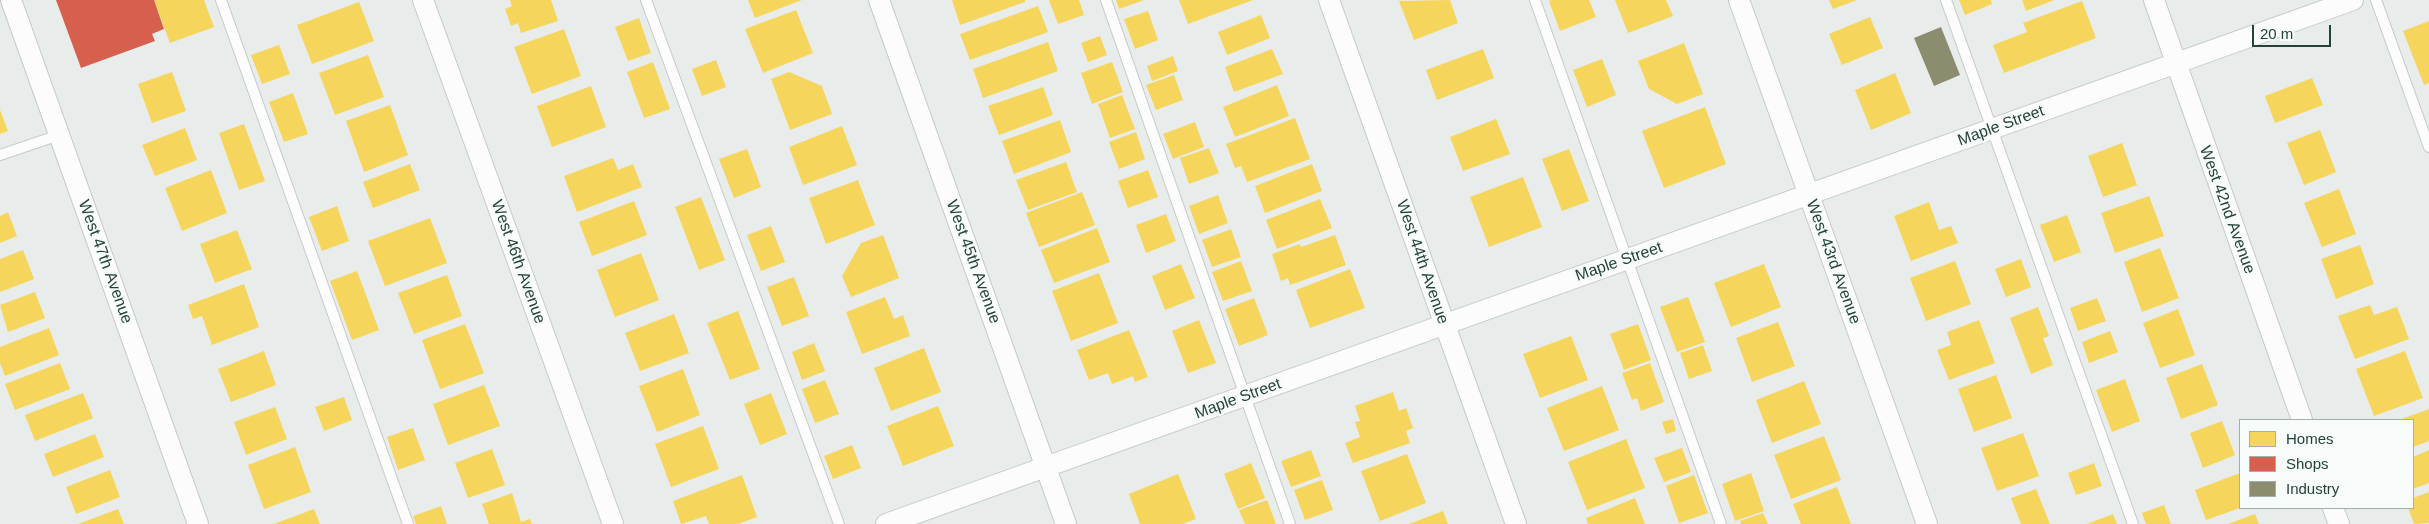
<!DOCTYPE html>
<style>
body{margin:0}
#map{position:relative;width:2429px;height:524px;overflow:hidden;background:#e8edeb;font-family:Helvetica,sans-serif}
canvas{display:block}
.legend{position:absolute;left:2239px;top:419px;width:175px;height:90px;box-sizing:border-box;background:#f7fbf9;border:1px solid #a3b1ad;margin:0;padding:6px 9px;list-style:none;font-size:15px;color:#24423a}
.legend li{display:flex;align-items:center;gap:10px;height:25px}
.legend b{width:25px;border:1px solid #a3b1ad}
.scale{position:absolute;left:2252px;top:25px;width:79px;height:22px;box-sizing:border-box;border:2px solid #24423a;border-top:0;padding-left:6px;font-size:15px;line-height:18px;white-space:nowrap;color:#24423a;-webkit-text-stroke:4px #f7fbf9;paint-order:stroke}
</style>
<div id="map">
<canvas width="2429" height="524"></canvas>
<ul class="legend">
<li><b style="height:14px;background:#f6d55c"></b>Homes</li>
<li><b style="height:14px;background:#d6604d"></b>Shops</li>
<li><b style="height:14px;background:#8c8c6e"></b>Industry</li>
</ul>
<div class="scale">20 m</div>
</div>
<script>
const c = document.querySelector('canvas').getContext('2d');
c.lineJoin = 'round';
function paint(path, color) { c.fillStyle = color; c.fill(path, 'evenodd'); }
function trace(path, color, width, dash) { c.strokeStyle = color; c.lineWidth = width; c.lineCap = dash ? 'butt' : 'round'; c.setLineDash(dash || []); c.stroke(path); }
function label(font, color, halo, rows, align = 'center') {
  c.font = font + ' Helvetica,sans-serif'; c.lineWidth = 5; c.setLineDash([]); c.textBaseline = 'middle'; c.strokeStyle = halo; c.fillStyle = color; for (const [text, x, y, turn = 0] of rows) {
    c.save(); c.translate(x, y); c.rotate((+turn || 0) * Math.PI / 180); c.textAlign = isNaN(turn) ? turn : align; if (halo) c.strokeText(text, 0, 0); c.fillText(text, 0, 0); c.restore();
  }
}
paint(new Path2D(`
 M154 0H204L214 27 170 43Z
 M510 0H551L558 21 521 33 518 23 511 26 505 9 512 6Z
 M748 0H802L755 18Z
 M952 0H1025V2L960 25Z
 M1049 0H1079L1084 15 1058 24Z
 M1116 0H1144L1119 9Z
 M1179 0H1253L1188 24Z
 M1450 0 1458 23 1414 40 1399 1Z
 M1552 0H1589L1596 17 1560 31 1549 1Z
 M1615 0H1666L1673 16 1628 33Z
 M1829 0H1857L1833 9Z
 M1959 0H1991L1992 4 1965 15Z
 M2022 0H2054L2026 11Z
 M2082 1 2096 38 2004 73 1993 45 2027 32 2023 23Z
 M359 2 374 41 312 64 297 25Z
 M1038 6 1048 32 970 60 960 34Z
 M796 10 813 53 763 73 745 29Z
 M1148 11 1158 40 1135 49 1124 19Z
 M1261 15 1270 38 1227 55 1218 32Z
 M1870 17 1883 48 1842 65 1829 34Z
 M639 18 651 53 628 61 615 27Z
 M2429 21V83L2424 85 2403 31Z
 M564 29 581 76 532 94 514 47Z
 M1100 36 1107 55 1088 62 1081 43Z
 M1048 42 1058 71 983 98 973 69Z
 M1684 43 1703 94 1677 104 1649 89 1638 61Z
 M279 45 290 74 262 84 251 55Z
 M1272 49 1283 74 1234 92 1225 67Z
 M1483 49 1494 78 1437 100 1426 70Z
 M368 55 384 97 335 115 319 73Z
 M1173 56 1178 71 1152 81 1147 66Z
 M1602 59 1616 95 1587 107 1573 70Z
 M716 60 726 87 702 96 692 69Z
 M653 62 670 109 644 118 627 72Z
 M1112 62 1123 92 1092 104 1081 73Z
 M172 72 186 111 152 123 138 84Z
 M789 72 822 86 832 114 790 130 771 79Z
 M1895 73 1911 113 1871 130 1855 90Z
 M1174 75 1183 100 1156 110 1146 85Z
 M2312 78 2323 105 2275 123 2265 96Z
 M1277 85 1289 116 1235 137 1223 107Z
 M591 86 606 127 552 147 537 106Z
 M1043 87 1053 115 999 135 988 106Z
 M293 93 308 134 284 142 269 102Z
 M1122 95 1135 129 1110 138 1098 104Z
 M390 105 408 155 364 172 346 121Z
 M1705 107 1726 164 1664 188 1642 131Z
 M0 110 8 131 0 134Z
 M1295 118 1310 159 1247 182 1241 166 1235 168 1226 144Z
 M1496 119 1510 154 1463 171 1450 137Z
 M1060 120 1071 152 1014 174 1002 141Z
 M1195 122 1204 147 1173 159 1163 134Z
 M244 124 265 181 239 190 219 133Z
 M842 126 857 165 803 185 789 147Z
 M185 128 197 160 155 176 142 145Z
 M2320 130 2336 172 2304 185 2287 143Z
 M1136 132 1145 159 1119 169 1109 142Z
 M2122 143 2137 185 2103 197 2088 156Z
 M1209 148 1219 173 1189 184 1180 158Z
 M747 149 761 187 734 198 719 159Z
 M1569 149 1589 201 1562 211 1542 159Z
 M613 158 618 170 633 164 642 187 577 212 564 176Z
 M1066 162 1077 192 1028 210 1016 180Z
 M410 164 420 190 373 208 363 182Z
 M1312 164 1322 191 1265 213 1255 186Z
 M211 170 227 213 182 231 165 188Z
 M1148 170 1158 197 1128 208 1118 181Z
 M1523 177 1542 227 1489 247 1470 197Z
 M858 180 875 225 826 244 809 198Z
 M2339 189 2356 234 2322 247 2304 203Z
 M1082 192 1095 225 1039 247 1026 213Z
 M1218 195 1228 223 1199 234 1189 206Z
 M2149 196 2164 236 2115 253 2101 213Z
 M701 197 725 260 699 270 675 207Z
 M1320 199 1332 228 1277 249 1266 220Z
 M634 201 647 235 592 256 579 222Z
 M1929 202 1939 230 1951 226 1958 243 1911 261 1894 216Z
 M337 206 349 241 322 251 309 217Z
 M8 212 17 236 0 243V216Z
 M1166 214 1176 241 1146 253 1136 225Z
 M2067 215 2081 252 2054 262 2040 225Z
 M430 218 447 263 385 286 368 241Z
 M771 226 785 262 761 271 747 235Z
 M1097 228 1110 262 1054 283 1041 250Z
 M1231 229 1241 257 1212 267 1202 240Z
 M237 230 252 269 215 283 200 244Z
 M883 235 899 278 851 297 842 276 861 243Z
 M1335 235 1346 265 1290 285 1288 278 1281 281 1272 254 1300 244 1301 247Z
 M2360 245 2374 284 2336 299 2321 259Z
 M2160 248 2179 298 2142 312 2124 262Z
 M23 250 34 279 0 292V259Z
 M641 253 659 300 615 317 597 270Z
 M2021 259 2031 287 2006 297 1995 269Z
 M1241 261 1252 291 1223 301 1212 272Z
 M1955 261 1971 304 1926 321 1910 278Z
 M1181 264 1195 298 1165 310 1152 276Z
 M1764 264 1781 307 1731 327 1714 283Z
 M1350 269 1365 308 1310 328 1296 290Z
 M357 271 379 330 352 340 330 281Z
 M1099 273 1118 323 1071 341 1052 291Z
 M447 275 462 316 414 334 398 293Z
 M794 277 809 316 782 326 767 287Z
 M244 284 259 327 212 345 202 316 193 319 188 305Z
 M35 292 45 318 8 332 0 305Z
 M885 297 894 319 903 315 910 336 862 354 846 312Z
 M1688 297 1705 342 1677 352 1660 307Z
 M1254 298 1268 335 1239 346 1225 309Z
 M2097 298 2106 321 2078 331 2070 308Z
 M2370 305 2374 315 2397 307 2409 339 2355 359 2338 316Z
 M2038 307 2049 336 2043 338 2053 365 2031 374 2010 318Z
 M2178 309 2195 355 2160 368 2143 323Z
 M738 311 760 369 730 380 707 323Z
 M674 314 689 353 640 371 625 333Z
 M1199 320 1216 363 1188 373 1172 331Z
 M1979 320 1995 363 1949 380 1937 350 1951 345 1947 332Z
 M1778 322 1795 366 1752 382 1736 338Z
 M465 324 484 373 440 389 422 340Z
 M1638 324 1651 360 1624 370 1610 334Z
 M49 328 59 355 5 376 0 363V347Z
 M1129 330 1148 377 1135 382 1133 376 1112 384 1108 373 1089 380 1077 350Z
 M2110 331 2118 352 2089 363 2082 342Z
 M1571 336 1588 380 1540 398 1523 354Z
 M814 343 825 371 802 380 792 352Z
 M1703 345 1712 371 1689 379 1680 353Z
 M924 348 941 392 891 411 874 368Z
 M264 351 276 385 231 402 218 369Z
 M2405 351 2423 398 2374 416 2356 369Z
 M60 363 70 389 15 410 5 384Z
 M1650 363 1664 402 1641 411 1637 398 1632 400 1622 373Z
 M2202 364 2218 405 2181 419 2166 378Z
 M683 369 700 415 657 432 639 386Z
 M1996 375 2012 418 1974 432 1958 389Z
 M2125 379 2140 421 2112 432 2096 390Z
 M825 380 839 414 815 423 802 389Z
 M1804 381 1821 424 1772 443 1756 400Z
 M484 385 500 426 448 445 433 404Z
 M1602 386 1619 430 1564 451 1547 408Z
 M1393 392 1399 411 1406 408 1413 428 1406 431 1410 443 1353 463 1345 443 1360 437 1355 422 1360 421 1355 406Z
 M83 393 93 418 35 441 25 415Z
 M771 393 787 434 760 445 744 404Z
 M344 397 352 420 324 431 315 407Z
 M938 406 954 446 903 466 887 426Z
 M275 407 287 439 246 455 234 422Z
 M2429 409V441L2413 447V420H2399Z
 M1673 419 1676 431 1666 434 1662 422Z
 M2222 421 2235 455 2203 468 2190 433Z
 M703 426 719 469 671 487 655 444Z
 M413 428 425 460 398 470 387 437Z
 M2023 433 2039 476 1997 491 1981 448Z
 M95 434 104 457 53 477 44 454Z
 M1824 436 1841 480 1791 499 1774 455Z
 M1626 439 1645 488 1587 510 1568 462Z
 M852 445 861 468 833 479 824 456Z
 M295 447 311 492 264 509 248 465Z
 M1682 448 1691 472 1664 482 1654 458Z
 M492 449 505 485 468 498 455 463Z
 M1311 450 1321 476 1291 487 1281 461Z
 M2429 450V483L2413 489V457Z
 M1407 454 1426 503 1380 521 1361 471Z
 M1251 463 1265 498 1238 509 1224 474Z
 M2094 463 2102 486 2076 495 2068 473Z
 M110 470 120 497 76 514 66 487Z
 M1751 473 1764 511 1735 521 1722 484Z
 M2240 473V508L2206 520 2195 490Z
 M1178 474 1196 519 1182 524H1140L1129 494Z
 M742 475 757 517 738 524H709L706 516 681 524 673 501Z
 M1694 475 1708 513 1679 523 1666 486Z
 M1322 480 1333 510 1305 520 1294 490Z
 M1837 487 1851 524H1801L1793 504Z
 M2036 489 2050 524H2021L2011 498Z
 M2429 492V523L2414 524 2408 508H2413V498Z
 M512 493 521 522 530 519 532 524H489L482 504Z
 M1635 498 1645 524H1588L1586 518Z
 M1267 500 1276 524H1245L1239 510Z
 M2164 505 2171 524H2146L2142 513Z
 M441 506 447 524H416L413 516Z
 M118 509 124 524H78Z
 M314 509 320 524H274Z
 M1443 511 1448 524H1409Z
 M1763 513 1768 524H1741L1740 521Z
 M2113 514 2117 524H2087Z
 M2255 514 2259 524H2228Z`), '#f6d55c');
paint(new Path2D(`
 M56 0H154L164 29 152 34 155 41 81 68Z`), '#d6604d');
paint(new Path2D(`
 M1941 27 1960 75 1934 86 1914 38Z`), '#8c8c6e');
const lane = new Path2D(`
 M221 0 408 524
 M646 0 839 524
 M1106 0 1290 524
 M1535 0 1721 524
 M1946 0 2133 524
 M2376 0 2429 147
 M0 155 59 135`);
const street = new Path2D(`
 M11 0 198 524
 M423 0 613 524
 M879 0 1066 524
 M1329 0 1516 524
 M1739 0 1927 524
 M2154 0 2302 420
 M2333 508 2339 524
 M886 524 2353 0`);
trace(lane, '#c5cac8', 12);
trace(street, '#c5cac8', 22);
trace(lane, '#fcfcfc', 10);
trace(street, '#fcfcfc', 20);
label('16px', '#24423a', '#f7fbf9', [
 ["Maple Street",2001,126,-20],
 ["West 42nd Avenue",2227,210,70],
 ["West 47th Avenue",105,262,70],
 ["West 46th Avenue",518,262,70],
 ["West 45th Avenue",973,262,70],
 ["West 44th Avenue",1422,262,71],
 ["Maple Street",1619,262,-19],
 ["West 43rd Avenue",1833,262,70],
 ["Maple Street",1238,399,-20]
]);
</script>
